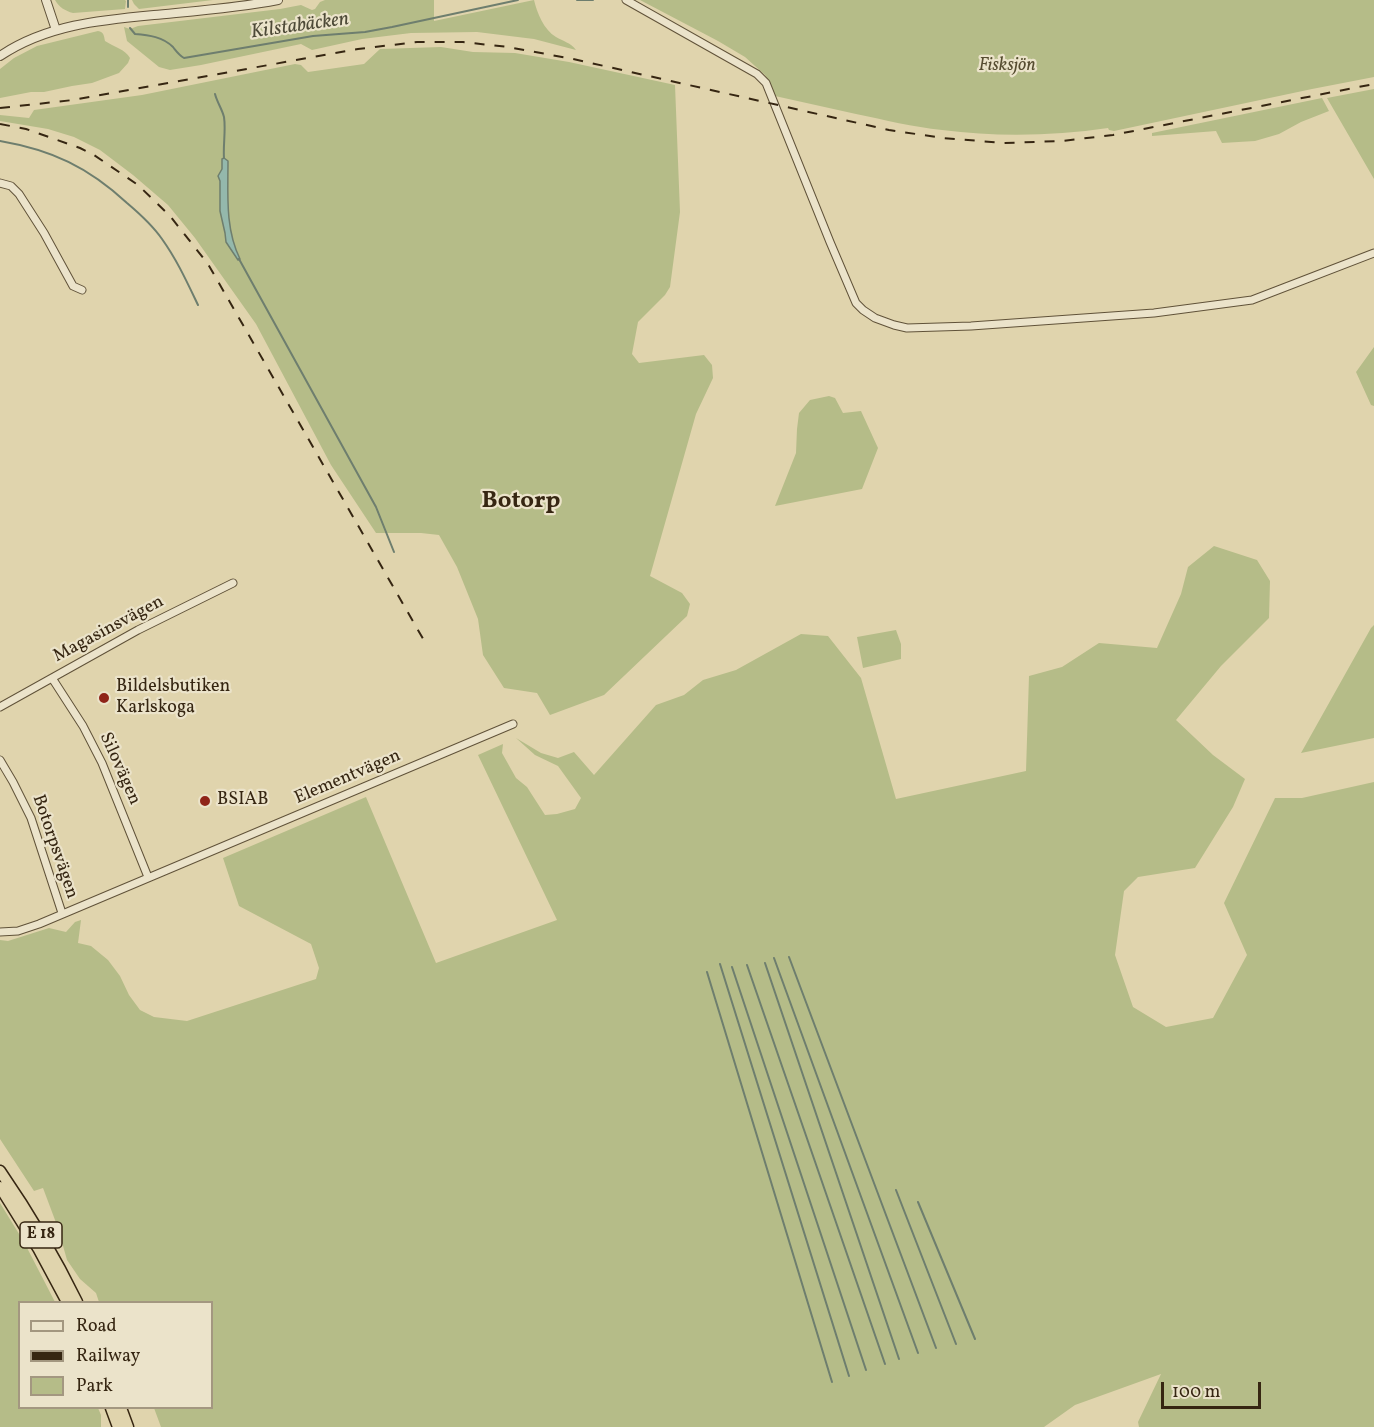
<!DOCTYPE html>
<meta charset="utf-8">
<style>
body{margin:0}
#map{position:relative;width:1374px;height:1427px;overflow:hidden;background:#e0d4ad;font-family:Vollkorn,serif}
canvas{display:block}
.legend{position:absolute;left:18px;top:1301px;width:195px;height:108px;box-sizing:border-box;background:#ebe3ca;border:2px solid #a39780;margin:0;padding:8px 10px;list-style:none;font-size:18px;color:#362612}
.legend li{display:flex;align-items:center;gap:12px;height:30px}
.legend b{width:30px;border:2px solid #a39780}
.scale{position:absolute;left:1161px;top:1382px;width:100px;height:27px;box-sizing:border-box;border:3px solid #362612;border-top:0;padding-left:8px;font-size:18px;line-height:21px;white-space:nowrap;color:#362612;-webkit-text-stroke:4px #ebe3ca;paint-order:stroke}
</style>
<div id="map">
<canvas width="1374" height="1427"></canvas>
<ul class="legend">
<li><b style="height:8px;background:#ebe3ca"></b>Road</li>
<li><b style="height:8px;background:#362612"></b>Railway</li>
<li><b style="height:16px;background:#b5bc88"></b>Park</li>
</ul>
<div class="scale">100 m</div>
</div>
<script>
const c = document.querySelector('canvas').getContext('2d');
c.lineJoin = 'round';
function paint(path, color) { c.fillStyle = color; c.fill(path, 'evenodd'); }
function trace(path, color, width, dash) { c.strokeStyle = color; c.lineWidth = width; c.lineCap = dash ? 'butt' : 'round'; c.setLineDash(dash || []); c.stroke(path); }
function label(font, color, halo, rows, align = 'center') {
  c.font = font + ' Vollkorn,serif'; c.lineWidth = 4.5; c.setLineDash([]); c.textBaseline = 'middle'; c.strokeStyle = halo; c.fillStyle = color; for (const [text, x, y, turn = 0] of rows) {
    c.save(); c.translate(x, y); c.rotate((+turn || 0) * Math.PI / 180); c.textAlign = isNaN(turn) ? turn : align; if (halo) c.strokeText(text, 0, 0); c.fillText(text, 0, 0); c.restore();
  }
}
paint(new Path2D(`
 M55 0H125L126 1 125 9 73 13C65 11 59 7 55 0Z
 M132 0H213L139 9 134 4Z
 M325 0H434V21L534 0C537 13 544 30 556 37 563 41 571 43 576 50L534 39 477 32 411 33 362 39 312 50 301 44 201 65 170 70 159 67 127 41 124 27 130 29 138 26 280 9 301 5 312 10 315 9 320 2Z
 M640 0H1374V77L1312 89 1114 131 1109 130 1108 128C1053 136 997 137 942 130 913 127 885 120 856 114 829 108 802 102 775 96L765 75 745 57 718 41Z
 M98 31C104 32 104 36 105 41 114 47 125 49 130 58L128 63 119 73 92 83 72 86 44 92H31L0 98V69L14 58 37 46Z
 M441 47 473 52 515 53 569 62 675 85 680 212 670 287 665 295 638 322 632 354 639 363 704 355 712 365 713 378 696 414 650 576 682 593 690 604 687 616 604 695 550 715 537 693 504 688 483 655 478 619 457 567 439 535 421 533H376L331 465 256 324 195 238 168 205 133 175 100 150 74 137 48 129 0 121V115L29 118 34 110 142 95 295 64 301 65 308 72 364 64 380 49Z
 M1374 89V179L1327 98Z
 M1322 98 1329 111 1301 122 1279 134 1255 141 1222 143 1216 131 1152 136V133Z
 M1374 347V406L1371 405 1356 372Z
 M829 396 835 398 843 413 861 411 878 448 862 489 775 506 796 453 797 429 799 413 810 400Z
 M1214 546 1257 560 1270 581 1269 618 1221 666 1176 720 1213 755 1245 779 1233 807 1195 868 1138 877 1124 891 1115 955 1133 1007 1166 1027 1213 1018 1247 955 1224 903 1275 798H1302L1374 782V1427H1139L1138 1422 1161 1374 1075 1405 1044 1427H161L154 1408H212V1302H99L96 1293 80 1279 67 1260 58 1228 43 1188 34 1191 0 1139V940L8 941 49 928 66 932 75 922 81 920 78 943 91 946 108 960 120 976 129 995 140 1010 154 1017 187 1021 316 979 319 968 311 944 239 906 223 858 366 797 436 963 557 920 478 755 503 744 502 753 516 778 527 787 545 815 557 814 575 809 581 798 558 766 535 755 516 738 541 753 558 758 574 752 594 775 656 705 684 695 703 680 736 670 801 634 828 636 861 678 896 799 1026 771 1029 676 1062 667 1099 643 1157 648 1181 594 1188 567Z
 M1374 625V738L1301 753 1371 628Z
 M896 630 901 644V659L863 668 857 637Z
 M0 1203 24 1242 55 1302H20V1408H98L101 1415V1427H0Z`), '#b5bc88');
const water = new Path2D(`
 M224 158 228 161C228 194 225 229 240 259L238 260 226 242 225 233 220 211V181L218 176 222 169V159Z`);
paint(water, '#94b8ac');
trace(water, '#6e7e6e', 1.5);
trace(new Path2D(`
 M577 0H593
 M128 7V0
 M130 28 135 34C149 35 163 37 173 47 177 52 179 55 184 58L313 36 365 32 392 27 518 0
 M215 94C217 102 222 109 224 117 226 130 223 145 224 158
 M0 141C52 150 88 167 127 203 140 214 153 226 162 239 177 260 187 282 198 305
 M239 259 376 507 394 552
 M789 957 936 1348
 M774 958 918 1353
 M765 963 899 1359
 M720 964 849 1376
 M747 965 885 1364
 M732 967 866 1370
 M707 972 832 1382
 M896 1190 956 1344
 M918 1202 975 1339`), '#6e7e6e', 2);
const minor = new Path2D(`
 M626 0 757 74 766 83 830 242 856 303 863 310 875 318 894 325 907 328 971 326 1154 313 1252 300 1374 253
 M0 183 11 186 19 194 44 233 73 286 82 290
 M52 678 83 726 102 763 148 877
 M0 707 138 630 233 583
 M0 760 13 782 31 818 62 913
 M0 932 18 931 39 924 513 724`);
const tertiary = new Path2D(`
 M46 0 56 30
 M0 56C46 25 100 20 154 15 195 11 237 8 278 0`);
const trunk = new Path2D(`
 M0 1171C29 1213 55 1257 77 1302
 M0 1187 38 1248 67 1302
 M111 1408 118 1427
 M121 1408 128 1427`);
trace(minor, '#605239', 9);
trace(tertiary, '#605239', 10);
trace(trunk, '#362612', 13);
trace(minor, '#ebe3ca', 7);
trace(tertiary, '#ebe3ca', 8);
trace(trunk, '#e0d4ad', 10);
trace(new Path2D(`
 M0 108 73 100 358 49 417 42H463L508 47 573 59 889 130 943 138 1004 143 1062 141 1113 135 1374 84
 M0 124 26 129 80 148 94 155 138 185 170 216 208 264 426 644`), '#362612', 2, [10, 10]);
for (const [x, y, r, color] of [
 [104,698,6,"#8f2418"],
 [205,801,6,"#8f2418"]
]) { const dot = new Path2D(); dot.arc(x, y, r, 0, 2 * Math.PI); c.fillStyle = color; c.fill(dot); trace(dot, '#ebe3ca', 2); }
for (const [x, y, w] of [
 [41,1235,42]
]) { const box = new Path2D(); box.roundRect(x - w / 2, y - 13, w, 26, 4.5); c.fillStyle = '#ebe3ca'; c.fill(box); trace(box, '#362612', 1.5); }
label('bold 16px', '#362612', null, [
 ["E 18",41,1235]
]);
label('italic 18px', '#564c30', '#ebe3ca', [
 ["Fisksjön",1007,67]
]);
label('18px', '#362612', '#ebe3ca', [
 ["Magasinsvägen",109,630,-28],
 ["Silovägen",119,769,66],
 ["Elementvägen",348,778,-23],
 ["Botorpsvägen",54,847,71]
]);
label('18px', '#362612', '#ebe3ca', [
 ["Bildelsbutiken",116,688],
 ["Karlskoga",116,709],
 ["BSIAB",217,801]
], 'left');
label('italic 20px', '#4e4a38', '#ebe3ca', [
 ["Kilstabäcken",300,27,-8]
]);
label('bold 24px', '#362612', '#ebe3ca', [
 ["Botorp",521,503]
]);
</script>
